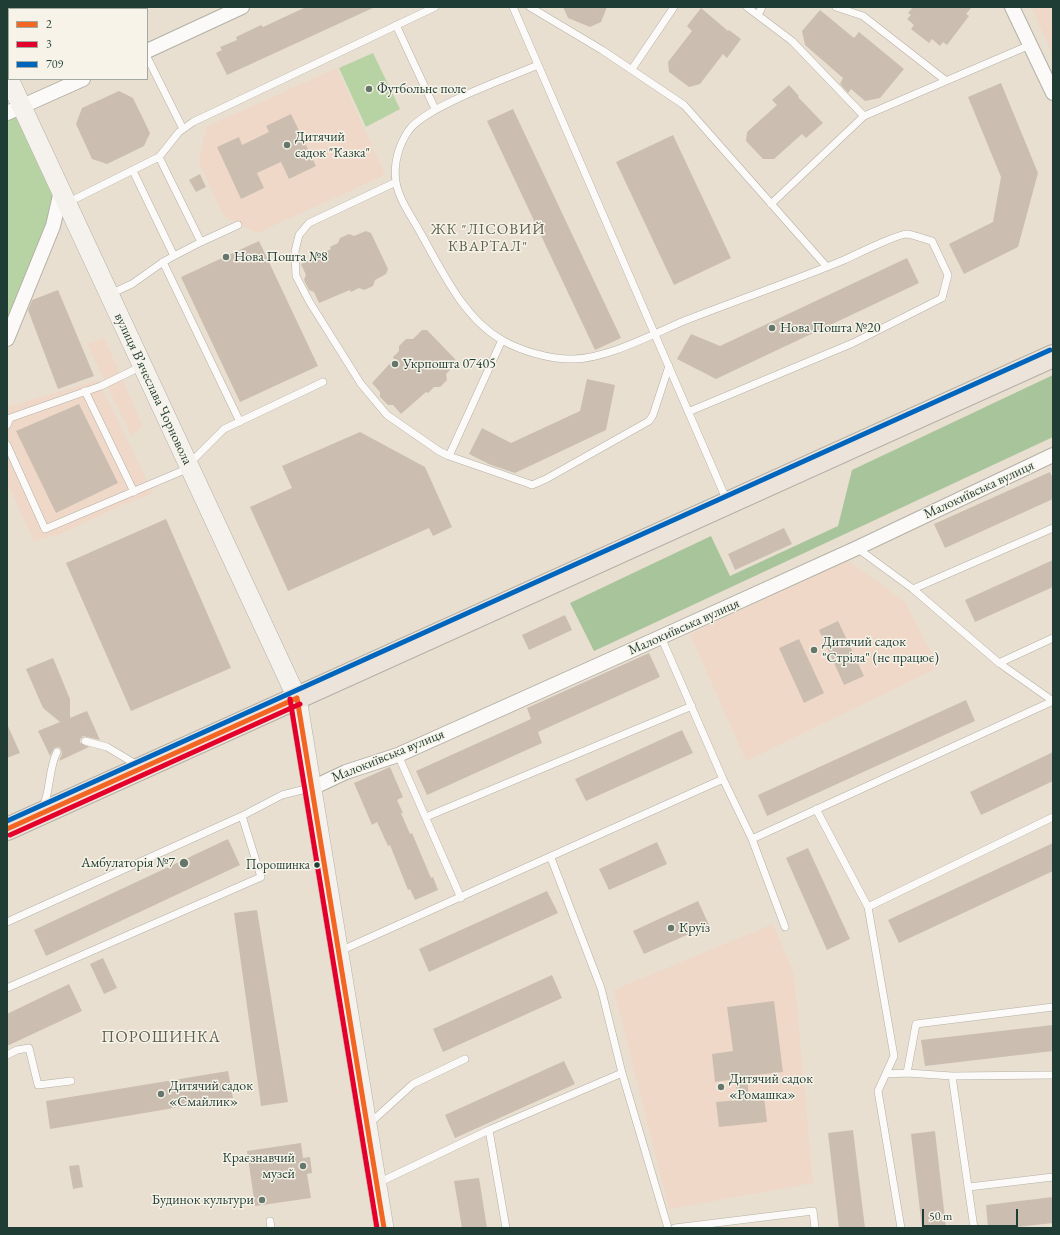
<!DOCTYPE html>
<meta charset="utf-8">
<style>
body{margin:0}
#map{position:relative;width:1060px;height:1235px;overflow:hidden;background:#e8dfd0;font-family:"EB Garamond",serif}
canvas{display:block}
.frame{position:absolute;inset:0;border:8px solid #1f3d34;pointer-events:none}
.legend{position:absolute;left:8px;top:8px;width:140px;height:72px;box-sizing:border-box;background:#f7f3e8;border:1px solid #a1aaa0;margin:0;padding:5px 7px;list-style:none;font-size:12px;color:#1f3d34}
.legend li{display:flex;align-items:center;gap:8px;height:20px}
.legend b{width:20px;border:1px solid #a1aaa0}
.scale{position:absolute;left:922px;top:1209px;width:96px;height:18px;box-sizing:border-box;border:2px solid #1f3d34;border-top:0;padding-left:5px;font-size:12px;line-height:14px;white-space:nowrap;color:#1f3d34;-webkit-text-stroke:3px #f7f3e8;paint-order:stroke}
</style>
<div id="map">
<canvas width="1060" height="1235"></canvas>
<div class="frame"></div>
<ul class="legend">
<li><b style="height:5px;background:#f26522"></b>2</li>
<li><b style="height:5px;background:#e4002b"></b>3</li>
<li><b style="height:5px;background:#0065bd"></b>709</li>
</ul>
<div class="scale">50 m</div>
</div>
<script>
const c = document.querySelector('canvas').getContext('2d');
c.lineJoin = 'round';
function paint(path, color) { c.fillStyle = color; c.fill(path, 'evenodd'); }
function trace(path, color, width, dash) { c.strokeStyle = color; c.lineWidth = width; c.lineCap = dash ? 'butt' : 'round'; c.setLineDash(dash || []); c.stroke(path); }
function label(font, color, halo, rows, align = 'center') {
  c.font = font + ' "EB Garamond",serif'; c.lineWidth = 3; c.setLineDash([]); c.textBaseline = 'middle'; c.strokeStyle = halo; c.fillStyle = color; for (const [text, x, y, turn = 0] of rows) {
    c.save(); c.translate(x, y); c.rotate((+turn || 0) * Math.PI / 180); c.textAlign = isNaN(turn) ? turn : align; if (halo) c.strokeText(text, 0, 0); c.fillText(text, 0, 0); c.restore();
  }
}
paint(new Path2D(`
 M1031 7H1053V55Z
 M337 68 385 175 257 233 224 216 199 163 206 127Z
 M104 338 143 427 131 435 87 344Z
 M98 380 153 493 122 505 58 535 34 541 7 482V407Z
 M848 560 905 602 939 667 746 761 690 634Z
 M773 924 794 974 813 1183 669 1209 614 990Z`), '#efd8c8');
paint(new Path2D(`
 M373 53 400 109 366 127 339 68Z
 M21 106 61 191 7 339V113Z`), '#b8d3a3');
paint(new Path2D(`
 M1053 375V437L594 651 570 603 711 536 730 576 838 526 852 470Z`), '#a8c49a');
paint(new Path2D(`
 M306 7H375L227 75 216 53 222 50 220 47 237 40 236 37 261 25 263 27Z
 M563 7H607L601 22 590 27 568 18Z
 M913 7H972L966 14 969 16 947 45 943 42 940 46 932 39 929 43 911 29 914 25 907 19 911 15 908 13Z
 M701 8 728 31 729 30 741 39 727 58 723 54 700 84 689 87 669 72 668 62 692 31 687 26Z
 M820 10 854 38 859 32 904 69 880 98 865 101 851 89 848 93 840 84 843 78 805 45 802 31Z
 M1001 83 1038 173 1018 247 964 274 949 244 993 222 1001 177 968 97Z
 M789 85 799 96 798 97 823 123 806 138 802 134 774 159H763L746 141 747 132 777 105 772 100Z
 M119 91 133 98 150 133 144 146 107 164 92 159 76 124 82 108Z
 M513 109 621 338 595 350 487 121Z
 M291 114 316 166 289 179 281 162 257 173 264 188 241 199 217 147 239 137 242 145 269 132 266 126Z
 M673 135 731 258 674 285 616 162Z
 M200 174 206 187 196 192 189 180Z
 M366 231 371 233 388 269 386 274 375 280 373 286 364 290 359 288 351 292 350 290 319 303 314 292 309 290 304 280 306 275 301 264 331 249 330 247 338 243 340 238 349 234 354 236Z
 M259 241 318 366 240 402 181 277Z
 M907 258 919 283 716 379 677 359 691 334 720 346Z
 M58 290 94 376 58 389 28 310 32 300Z
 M422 330H427L455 359V365L446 374 447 380 440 387H434L428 393 426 392 401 414 393 405H388L380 397V392L372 383 394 359 393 357 399 351V346L406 339H413Z
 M587 379 615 385 606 430 515 473 491 465 469 454 482 428 511 443 580 411Z
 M79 404 118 483 56 513 16 431Z
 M360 432 425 467 452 527 433 536 429 528 288 591 250 507 292 488 282 466Z
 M1050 472 1053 478V499L945 548 934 524Z
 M166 519 231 668 131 711 66 563Z
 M784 528 792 544 735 570 728 554Z
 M1053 560V587L975 622 965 600Z
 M565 615 572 630 529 650 522 635Z
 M838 621 864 676 844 685 819 630Z
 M799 639 824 693 804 703 779 648Z
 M649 653 660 677 538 732 542 743 427 795 416 771 531 719 527 708Z
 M53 658 70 699V718L87 711 100 740 83 736 80 739V743L89 747 59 761 62 754 61 749 59 747 54 748 50 756 38 731 60 722 43 708 26 669Z
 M966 700 975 721 767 816 758 795Z
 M7 724 20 753 7 758Z
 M682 730 693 753 586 801 575 779Z
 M1053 752V781L981 815 970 792Z
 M390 767 403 797 397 800 403 813H401L410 834 412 833 431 878 433 877 438 890 415 900 410 889 408 890 390 845 388 846 377 822 372 825 354 783Z
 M228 839 240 865 46 956 34 930Z
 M657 842 667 864 609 890 599 869Z
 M1053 843V871L899 943 888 920Z
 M808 848 850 939 827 950 786 858Z
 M547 891 558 913 429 972 419 949Z
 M698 901 709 925 644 954 633 931Z
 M257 910 288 1102 261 1106 234 913Z
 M103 958 117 988 104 994 90 964Z
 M552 975 562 998 443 1052 433 1029Z
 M69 984 82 1011 7 1046V1014Z
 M774 1001 783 1072 747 1076 749 1099 764 1097 767 1122 719 1127 716 1102 738 1100 735 1079 715 1082 712 1054 733 1051 727 1007Z
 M1053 1025V1051L925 1066 921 1040Z
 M564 1061 575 1084 455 1138 445 1115Z
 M228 1071 233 1098 50 1129 46 1101Z
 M853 1130 865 1228H839L828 1133Z
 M935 1131 946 1228H922L911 1134Z
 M301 1143 303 1158 310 1157 312 1173 307 1174 311 1198 255 1206 247 1151Z
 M79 1165 83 1187 73 1189 69 1166Z
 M479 1178 487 1228H462L454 1181Z
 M1053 1197V1223L1009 1228H988L986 1205Z`), '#cbbeb1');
const lane = new Path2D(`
 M513 7 727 501
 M530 7 602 50 684 105 827 267
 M747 7 792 41 864 116 771 204
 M836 7 863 16 945 80
 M758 15 762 7
 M396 25 435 109
 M147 57 183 129
 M538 65C508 78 427 106 409 130 399 144 393 164 396 182 399 200 412 217 420 232 441 269 463 318 502 340 521 351 549 359 571 359 605 360 653 334 684 321 737 300 791 282 844 260 855 255 897 234 907 234 915 235 924 239 932 241L948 275 942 298 853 343 688 412
 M632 69 674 7
 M864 116 1030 45
 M159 157 201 242 238 225
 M396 182 309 223 299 235 295 251 296 276 309 301 361 384 387 415 439 451 449 456 527 483 532 485 546 479 649 421 653 415 669 366
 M67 203 159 157 179 132 193 122 435 7
 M174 256 201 242
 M163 262 240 422
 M110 294 132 284 163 262 174 256 133 171
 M85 391 134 492
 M7 425 10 418 101 386 142 366
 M7 445 45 529 189 468
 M449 456 502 340
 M189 464 224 429 323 382
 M857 548 913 589 999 663 1053 701
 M913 589 1053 528
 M661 637 723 779 752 839 1053 701
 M999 663 1053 638
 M85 741 107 747 139 766
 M398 755 461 898
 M43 807C51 789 48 770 57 752
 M816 809 868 907 1053 817
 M426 817 692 706
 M752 839 785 927
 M551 858 601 988 622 1073 668 1228
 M868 907 894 1056 878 1091 901 1228
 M7 922 242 816 282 795 310 788
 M340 951 723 779
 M7 988 261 877 242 816
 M7 1055 17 1050 29 1048 38 1085 71 1081
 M907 1073 952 1076 1053 1075
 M886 1074 907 1073 916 1024 1053 1007
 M952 1076 974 1228
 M370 1123 413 1084 465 1059
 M489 1130 506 1228
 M378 1183 489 1130 622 1073
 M969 1187 1053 1177
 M270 1221 271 1228
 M675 1228 813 1211 815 1228`);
const street = new Path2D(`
 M1012 7 1053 93
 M147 51 242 7
 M7 113 83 79
 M7 339 53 226 61 191
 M312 788 346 772 398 755 661 637 857 548 1053 455`);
const secondary = new Path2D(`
 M9 79 297 698 384 1228`);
const primary = new Path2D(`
 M7 829 1053 356`);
trace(lane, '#b3b0a6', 8);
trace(street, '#b3b0a6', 16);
trace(secondary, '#b3b0a6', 20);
trace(primary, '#b3b0a6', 24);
trace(lane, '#fcfaf8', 7);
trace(street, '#fcfaf8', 14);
trace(secondary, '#f5f2ed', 19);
trace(primary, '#ece4db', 22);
trace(new Path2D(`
 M297 698 384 1228
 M7 829 297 698`), '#f26522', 5);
trace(new Path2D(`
 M290 699 377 1228
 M10 835 300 704`), '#e4002b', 5);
trace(new Path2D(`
 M7 821 1050 350`), '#0065bd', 5);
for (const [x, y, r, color] of [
 [369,89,4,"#65766b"],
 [287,145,4,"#65766b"],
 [226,257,4,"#65766b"],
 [772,328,4,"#65766b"],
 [395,364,4,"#65766b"],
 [814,650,4,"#65766b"],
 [184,863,5,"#65766b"],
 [317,865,3.5,"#1f3d34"],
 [671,928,4,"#65766b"],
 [721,1087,4,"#65766b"],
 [161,1094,4,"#65766b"],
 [303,1166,4,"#65766b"],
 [262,1200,4,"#65766b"]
]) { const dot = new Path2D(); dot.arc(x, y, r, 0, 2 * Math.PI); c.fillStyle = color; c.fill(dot); trace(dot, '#f7f3e8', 1.5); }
label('13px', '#1f3d34', '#f7f3e8', [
 ["Порошинка",310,865]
], 'right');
label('14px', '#1f3d34', '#f7f3e8', [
 ["Футбольне поле",377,89],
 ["Дитячий",295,137],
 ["садок \"Казка\"",295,153],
 ["Нова Пошта №8",234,257],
 ["Нова Пошта №20",780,328],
 ["Укрпошта 07405",403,364],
 ["Дитячий садок",822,642],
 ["\"Стріла\" (не працює)",822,658],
 ["Амбулаторія №7",175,863,"right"],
 ["Круїз",679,928],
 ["Дитячий садок",729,1079],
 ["«Ромашка»",729,1095],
 ["Дитячий садок",169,1086],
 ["«Смайлик»",169,1102],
 ["Краєзнавчий",295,1158,"right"],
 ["музей",295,1174,"right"],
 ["Будинок культури",254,1200,"right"]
], 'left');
label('14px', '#1f3d34', '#f7f3e8', [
 ["вулиця Вʼячеслава Чорновола",153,389,65],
 ["Малокиївська вулиця",979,490,-25],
 ["Малокиївська вулиця",684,627,-24],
 ["Малокиївська вулиця",388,756,-22]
]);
c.letterSpacing = '1px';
label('15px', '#5c604e', '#f7f3e8', [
 ["ЖК \"ЛІСОВИЙ",488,230],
 ["КВАРТАЛ\"",488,247]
]);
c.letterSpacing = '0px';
c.letterSpacing = '1px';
label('16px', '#5c604e', '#f7f3e8', [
 ["ПОРОШИНКА",161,1038]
]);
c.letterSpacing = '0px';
</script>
